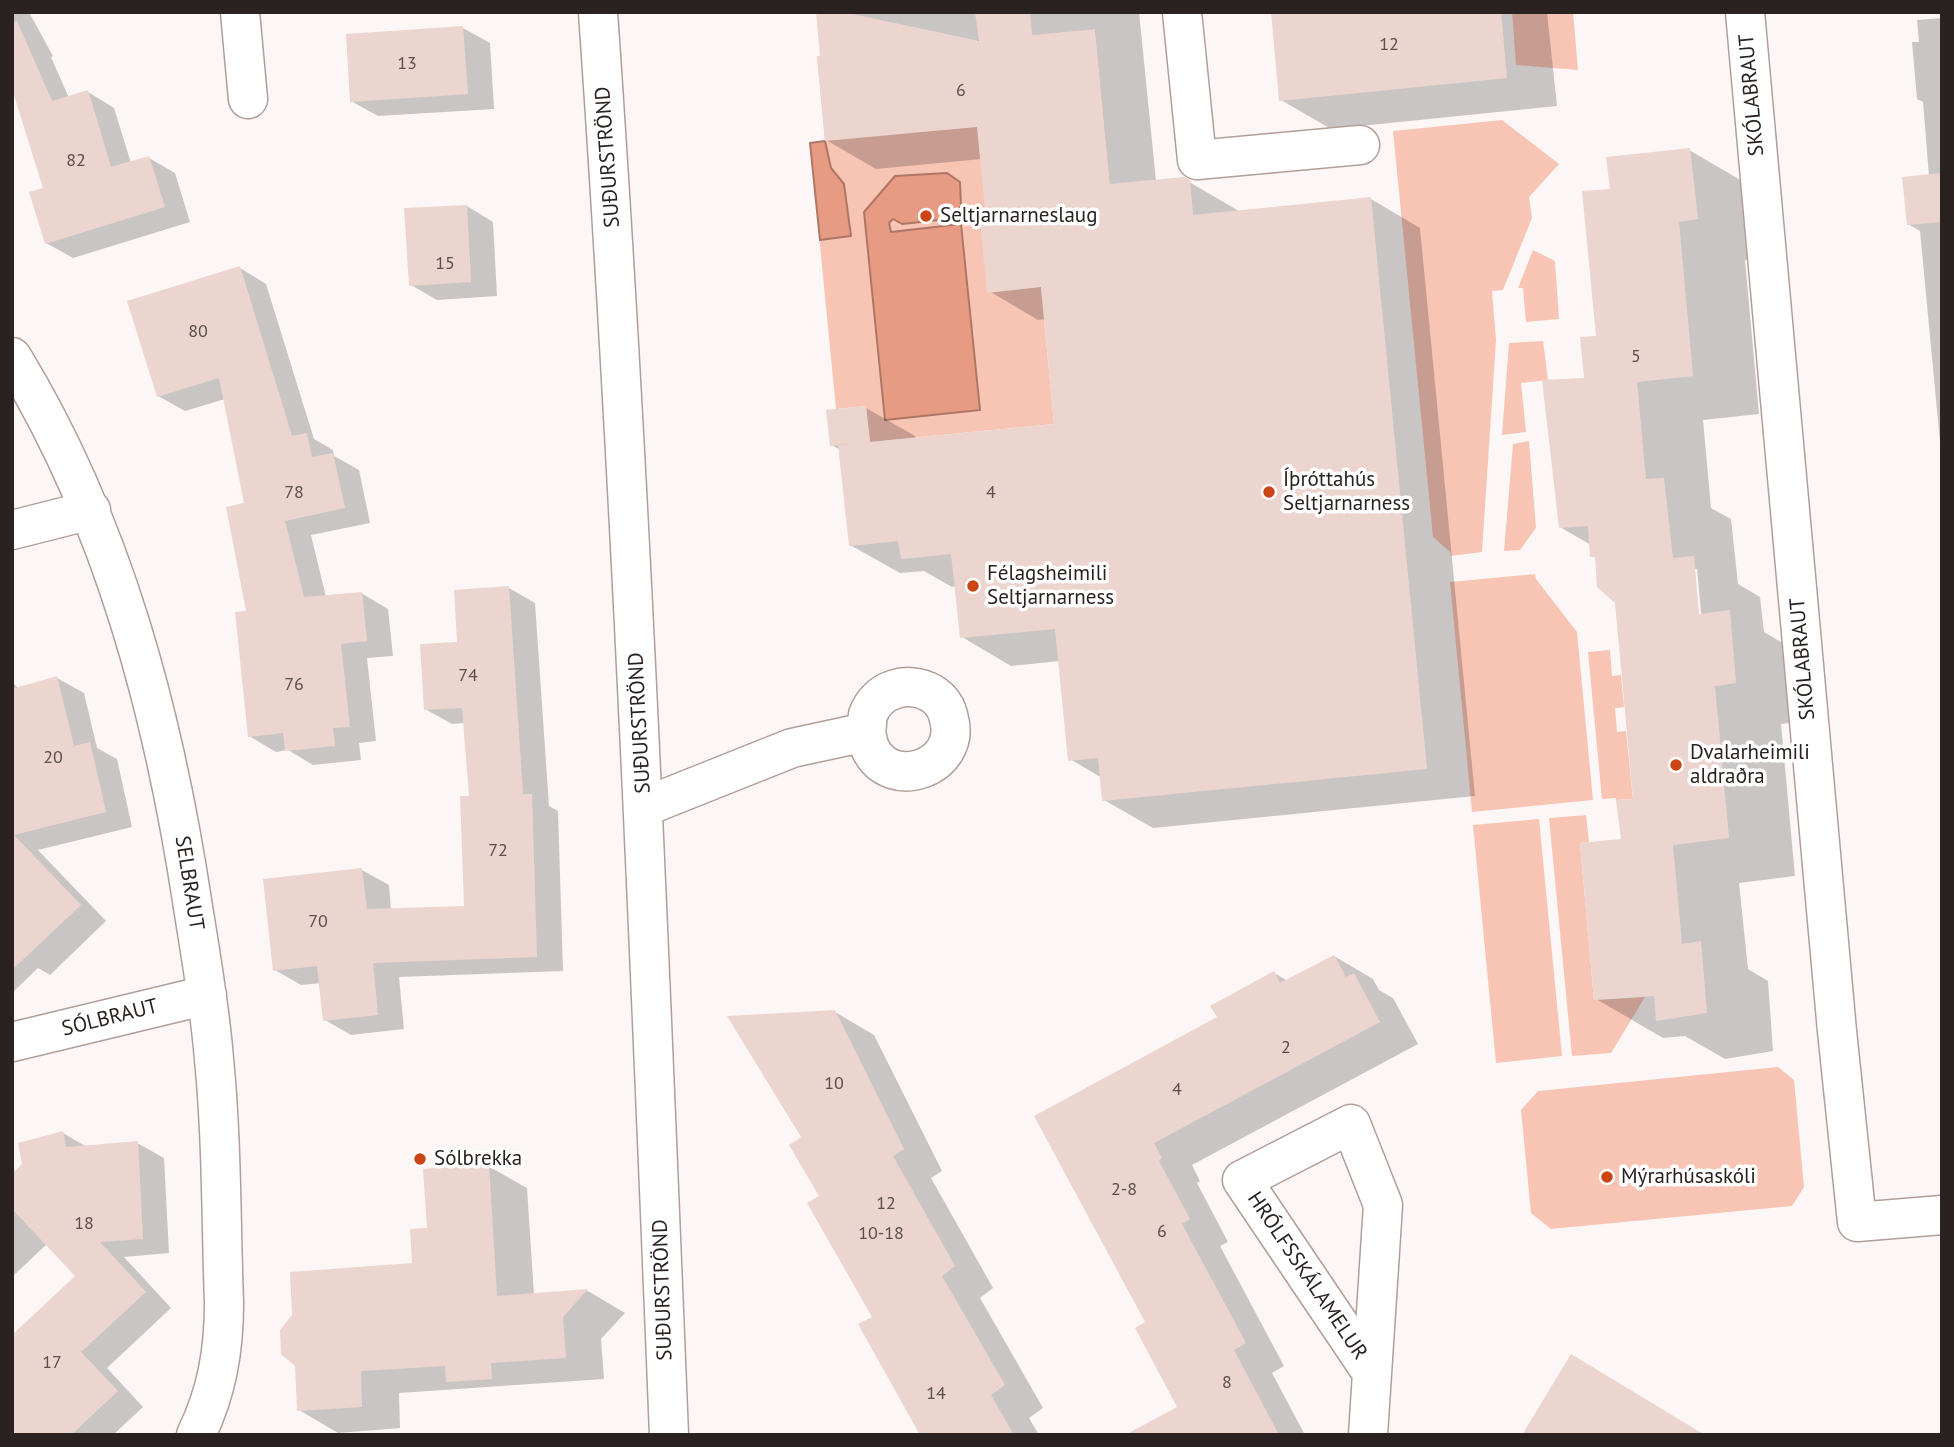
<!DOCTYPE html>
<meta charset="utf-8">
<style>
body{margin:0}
#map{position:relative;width:1954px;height:1447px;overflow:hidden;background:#fcf7f6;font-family:"PT Sans",sans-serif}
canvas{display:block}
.frame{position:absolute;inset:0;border:14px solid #2a2220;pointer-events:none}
</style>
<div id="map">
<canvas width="1954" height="1447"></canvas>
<div class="frame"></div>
</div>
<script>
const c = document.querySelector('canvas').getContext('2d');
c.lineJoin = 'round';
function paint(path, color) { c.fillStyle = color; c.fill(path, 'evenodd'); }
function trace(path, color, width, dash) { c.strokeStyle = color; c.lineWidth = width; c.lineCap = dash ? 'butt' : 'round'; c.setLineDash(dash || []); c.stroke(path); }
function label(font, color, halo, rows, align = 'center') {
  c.font = font + ' "PT Sans",sans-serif'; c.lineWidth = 7; c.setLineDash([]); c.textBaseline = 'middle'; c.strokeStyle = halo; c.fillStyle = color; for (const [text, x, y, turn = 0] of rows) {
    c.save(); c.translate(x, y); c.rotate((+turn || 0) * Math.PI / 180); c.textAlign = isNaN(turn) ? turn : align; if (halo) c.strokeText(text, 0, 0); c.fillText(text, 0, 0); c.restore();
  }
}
paint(new Path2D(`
 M1512 12H1573L1578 70 1516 65Z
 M1095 29 1110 184 1032 192 1054 424 870 442 866 406 836 409 810 143 825 141 817 56Z
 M1502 120 1559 164 1529 197 1532 218 1503 290 1492 291 1496 340 1482 552 1451 556 1450 552 1433 537 1393 131Z
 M1533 250 1555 261 1559 319 1526 322 1523 288H1518Z
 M1543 341 1548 380 1521 383 1526 432 1502 435 1509 343Z
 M1529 441 1536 528 1520 550 1504 551 1513 444Z
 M1535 574 1536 579 1577 632 1593 800 1472 812 1450 582Z
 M1610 650 1612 676 1621 675 1624 707 1615 708 1617 732 1626 731 1633 799 1616 800V798L1602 799 1588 652Z
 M1586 815 1589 842 1580 843 1594 1000 1645 997 1611 1053 1572 1056 1549 818Z
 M1539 819 1562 1056 1496 1063 1473 825Z
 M1778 1067 1794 1080 1804 1187 1792 1206 1551 1229 1531 1213 1521 1110 1538 1091Z`), '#f8c5b5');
const water = new Path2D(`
 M825 141 831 168 844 184 851 236 820 240 810 143Z
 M947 173 960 182 961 206 949 219 902 224 893 219 889 223 891 232 961 224 980 410 885 420 864 212 895 176Z`);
paint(water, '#e79b83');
trace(water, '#ae7765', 2);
paint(new Path2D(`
 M12 12 30 14 53 56 51 57 69 98 88 92 114 108 131 163 149 158 175 173 190 222 73 258 46 243 45 189 12 84Z
 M850 12H1139L1156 181 1184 179 1239 211 1371 199 1420 228 1475 796 1153 828 1104 800 1102 778 1070 759 1060 661 1011 666 962 637 956 586 952 587 924 571 900 573 850 545 841 450 831 445 866 408 915 436 916 439 1056 425 1046 319 1038 320 989 291 987 211 982 159 876 169 826 140 822 57 851 16Z
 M1272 12H1547L1557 106 1331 129 1281 100Z
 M1942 18V463L1920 231 1908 224 1929 176 1923 102 1917 99 1912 42H1919L1917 20Z
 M463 28 490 43 494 109 378 116 351 101Z
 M1689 150 1756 189 1764 257 1745 260 1759 414 1703 420 1711 508 1731 519 1738 584 1760 597 1764 632 1796 651 1802 721 1781 724 1795 876 1739 883 1748 969 1768 981 1773 1051 1725 1059 1685 1036 1663 1038 1596 999 1623 841 1635 800 1617 602 1597 559 1592 556 1591 545 1560 527 1586 380 1598 338 1612 191ZM1693 569H1697L1702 623H1699Z
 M467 206 493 222 497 296 437 300 411 285Z
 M240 268 266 284 314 439 333 450 334 456 359 470 370 523 311 535 326 597 361 593 388 609 393 656 367 658 376 741 359 743 361 760 313 765 288 750 276 752 249 736 247 505 225 399 185 411 158 396Z
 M509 588 535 603 549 806 558 811 563 971 399 977 404 1029 351 1035 325 1020 321 983 301 985 275 970 362 870 389 885 391 910 466 908 470 798 465 723 452 724 425 709 459 643Z
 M57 678 84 693 97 748 117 759 132 827 38 850 106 921 50 975 38 968 13 992 12 682 19 689Z
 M1334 956 1373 979 1379 990 1393 998 1418 1044 1192 1165 1200 1181 1197 1183 1228 1242 1220 1246 1284 1366 1272 1373 1305 1435H1183L1180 1408 1148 1323 1037 1116 1219 1018 1274 973 1288 981Z
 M835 1012 874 1035 942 1171 931 1178 993 1288 980 1298 1043 1408 1029 1418 1039 1435H919L921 1432 874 1318 822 1197 804 1137Z
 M63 1133 87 1147 137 1143 164 1158 169 1253 124 1257 171 1308 107 1368 143 1407 113 1435H12L78 1276 47 1244 12 1277V1176Z
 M488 1166 527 1188 534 1295 588 1291 625 1313 601 1339 604 1379 399 1393 400 1428 338 1433 299 1410 414 1265 429 1230Z`), '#0003');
paint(new Path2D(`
 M816 12H843L979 41 975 12H1030L1032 35 1095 29 1110 184 1184 177 1190 180 1193 215 1371 197 1427 769 1102 801 1098 758 1068 761 1055 629 960 638 951 554 901 559 898 541 849 546 838 445 850 444 830 446 826 410 866 406 870 442 1054 424 1041 287 987 293 979 210H985L977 127 825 141 817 56H820Z
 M1271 12H1501L1507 78 1279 101Z
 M17 21 52 101 88 90 111 167 149 156 165 207 45 244 29 192 43 188 12 89V22Z
 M463 26 468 94 350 102 346 34Z
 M1690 148 1698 219 1679 222 1693 376 1637 382 1646 479 1664 478 1673 558 1694 556 1699 614 1730 610 1736 683 1715 686 1729 838 1673 845 1682 944 1701 941 1707 1013 1656 1021 1654 996 1594 1000 1580 843 1621 839 1616 800 1633 799 1615 603 1597 587 1595 557H1590L1588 526 1559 528 1542 380 1584 378 1580 337 1596 336 1582 191 1610 189 1606 157Z
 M1942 173V222L1907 225 1902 177Z
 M467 205 471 282 409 286 404 208Z
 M240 266 292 436 307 433 312 457 333 453 345 508 285 521 304 597 362 592 367 641 341 644 350 727 333 728 335 746 285 751 283 733 248 737 235 612 246 611 226 507 244 503 219 378 157 397 127 301Z
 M509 586 523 794H532L537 957 373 963 378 1015 323 1021 317 966 273 971 263 879 362 868 367 909 464 906 460 796H469L462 708 424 710 420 644 457 642 454 590Z
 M57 676 74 746 90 742 106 812 14 835 81 905 12 970V689Z
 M1334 955 1346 977 1354 973 1380 1022 1154 1143 1162 1158 1159 1161 1190 1219 1182 1224 1246 1343 1234 1350 1279 1435H1125L1177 1407 1135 1328 1145 1322 1034 1116 1217 1017 1210 1006 1274 971 1280 983Z
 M835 1010 904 1149 893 1156 955 1266 942 1276 1005 1385 991 1395 1014 1435H920L858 1324 872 1317 807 1203 819 1196 789 1145 801 1137 727 1016Z
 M63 1131 66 1147 138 1141 143 1239 100 1242 146 1292 81 1352 118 1391 71 1435H12V1335L75 1276 12 1209V1174L22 1164 18 1143Z
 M489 1164 497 1296 588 1289 563 1317 566 1358 491 1363 492 1379 446 1382 445 1366 361 1371 362 1407 297 1411 295 1366 281 1354 280 1330 292 1315 290 1272 412 1263 410 1229 427 1228 423 1169Z
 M1571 1354 1705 1435H1522Z`), '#ecd5ce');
const minor = new Path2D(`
 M240 12 248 99
 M598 12C631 486 650 960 669 1435
 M1182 12 1197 160 1360 145
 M1745 12 1837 1031 1857 1222 1942 1215
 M12 357C114 524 164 715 193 907 201 957 210 1008 214 1059 222 1140 221 1222 224 1303 224 1350 217 1392 196 1435
 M12 530 91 510
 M644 807 792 748 866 732C867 736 868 743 870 748 891 793 962 767 949 719 947 708 941 699 931 693 908 680 877 689 868 715 867 720 867 727 866 732
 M12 1042 207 995
 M1368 1435 1383 1205 1351 1124 1242 1180 1372 1373`);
trace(minor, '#b39e97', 41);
trace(minor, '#fff', 38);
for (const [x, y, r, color] of [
 [926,216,7,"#cc4514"],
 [1269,492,7,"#cc4514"],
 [973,586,7,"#cc4514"],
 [1676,765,7,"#cc4514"],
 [420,1159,7,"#cc4514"],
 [1607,1177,7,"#cc4514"]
]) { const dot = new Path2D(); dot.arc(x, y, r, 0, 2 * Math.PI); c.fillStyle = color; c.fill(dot); trace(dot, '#fff', 2.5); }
label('18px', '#5a4f4c', null, [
 ["12",1389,45],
 ["13",407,64],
 ["6",961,91],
 ["82",76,161],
 ["15",445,264],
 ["80",198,332],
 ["5",1636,357],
 ["78",294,493],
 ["4",991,493],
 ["74",468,676],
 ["76",294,685],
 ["20",53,758],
 ["72",498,851],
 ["70",318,922],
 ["2",1286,1048],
 ["10",834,1084],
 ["4",1177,1090],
 ["2-8",1124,1190],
 ["12",886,1204],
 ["18",84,1224],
 ["6",1162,1232],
 ["10-18",881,1234],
 ["17",52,1363],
 ["8",1227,1383],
 ["14",936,1394]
]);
label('21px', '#2a2220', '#fff', [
 ["SKÓLABRAUT",1752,95,-95],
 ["SUÐURSTRÖND",608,157,-94],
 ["SKÓLABRAUT",1803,659,-95],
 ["SUÐURSTRÖND",640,723,-93],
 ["SELBRAUT",189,883,81],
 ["SÓLBRAUT",110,1018,-14],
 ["HRÓLFSSKÁLAMELUR",1307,1276,56],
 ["SUÐURSTRÖND",663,1290,-92]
]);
label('21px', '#2a2220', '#fff', [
 ["Seltjarnarneslaug",940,216],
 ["Íþróttahús",1283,480],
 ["Seltjarnarness",1283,504],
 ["Félagsheimili",987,574],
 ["Seltjarnarness",987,598],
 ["Dvalarheimili",1690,753],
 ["aldraðra",1690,777],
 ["Sólbrekka",434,1159],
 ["Mýrarhúsaskóli",1621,1177]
], 'left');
</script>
